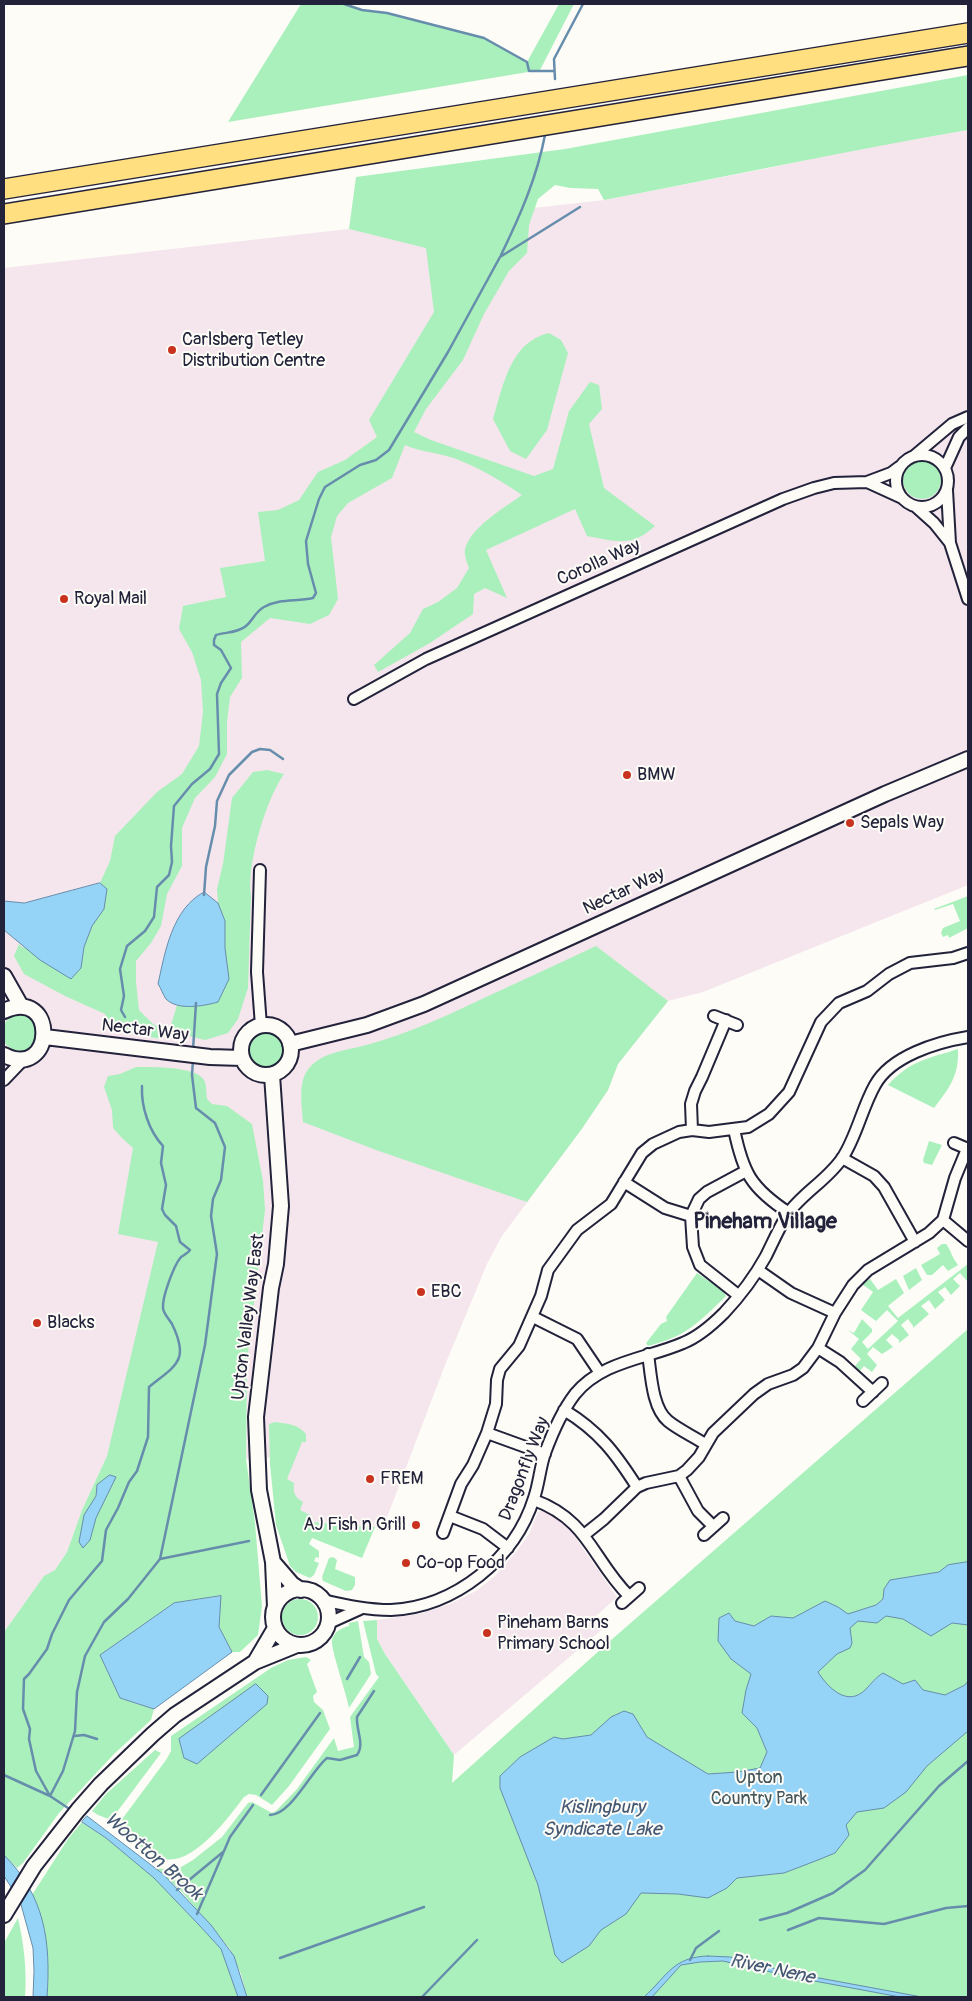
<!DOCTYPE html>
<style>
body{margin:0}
#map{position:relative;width:972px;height:2001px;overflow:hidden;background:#fdfcf7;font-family:Pangolin,sans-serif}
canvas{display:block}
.frame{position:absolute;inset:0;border:5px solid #22223b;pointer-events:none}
</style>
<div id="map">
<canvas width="972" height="2001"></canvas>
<div class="frame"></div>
</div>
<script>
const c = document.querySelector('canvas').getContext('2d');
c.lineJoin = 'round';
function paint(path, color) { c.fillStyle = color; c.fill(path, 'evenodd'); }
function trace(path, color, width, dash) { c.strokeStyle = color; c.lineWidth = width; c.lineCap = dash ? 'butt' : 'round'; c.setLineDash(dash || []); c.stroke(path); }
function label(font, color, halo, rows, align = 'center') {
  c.font = font + ' Pangolin,sans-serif'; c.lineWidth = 4; c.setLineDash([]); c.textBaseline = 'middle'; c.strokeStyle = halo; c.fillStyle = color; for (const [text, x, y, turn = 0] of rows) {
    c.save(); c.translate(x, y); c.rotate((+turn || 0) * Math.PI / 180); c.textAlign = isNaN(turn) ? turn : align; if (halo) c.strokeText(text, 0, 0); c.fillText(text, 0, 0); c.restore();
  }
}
paint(new Path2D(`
 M968 130V885L703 992 668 1001 618 1064 608 1090 581 1130 502 1236 487 1264 445 1365 383 1528 287 1520 276 1457 246 1459 247 1362 107 1456 82 1510 67 1552 55 1570 44 1577 4 1632V268L604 200 769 168 858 149Z
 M545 1510 564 1521 617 1597 596 1616 605 1627 454 1755 385 1654 377 1639V1620L419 1614 450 1604 476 1591 495 1576 516 1552 529 1534 538 1512Z`), '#f5e6ed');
paint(new Path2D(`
 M301 4H344L362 10 387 13 484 38 527 62 559 4H574L540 70 228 122Z
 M968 75V130C846 151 725 177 604 200L598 189 570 188 555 185 538 199 529 225 527 253 509 271 484 314 463 360 426 409 414 432 431 440 534 476 553 469 569 411 590 382 599 385 602 409 589 424 604 488 655 526C631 548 616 541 587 536L575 509 486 550 507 598 485 588 474 594 473 614 430 643 378 672 374 665 410 633 423 609 438 602 457 588 469 568C467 563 464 555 465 549 471 527 504 508 522 495 503 482 483 470 461 461 444 453 423 453 405 445L392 478 348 503 337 516 331 537 338 599 329 615 310 624 270 618 241 642 242 678 230 697 227 722V754L215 777 195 798 182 828V866L167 894 161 926 151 943 136 961V982L139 1010 153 1024 165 1030 161 1039 113 1030 105 1014 65 996 24 974 14 956 19 944 22 947 81 968 84 947 92 926 104 909 107 889 100 883 110 861 115 836 157 792 182 774 199 746 203 712 201 680 192 652 179 629 183 606 226 597 220 568 265 561 258 512 278 510 299 500 318 472 345 460 377 437 369 420 434 312 426 248 349 229 356 177 565 149Z
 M549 333 561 340 568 353 547 430 526 459 510 451 493 419C503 386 510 342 549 333Z
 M903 480a19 19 0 1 1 38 0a19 19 0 1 1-38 0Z
 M267 770 284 774C266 799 246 866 251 896L248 988 238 1019 228 1033 205 1040 181 1034 171 1025 177 1005 203 1006 229 979 225 948V921L218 903 217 889 223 864 232 798 253 772Z
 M968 896V928L949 938 948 935 943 937 941 933 943 928 960 921 953 904 935 910 934 909Z
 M596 946 668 1001 618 1064 608 1090 581 1130 527 1202 376 1150 303 1122C302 1105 297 1081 310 1067 324 1051 350 1050 370 1044 410 1033 448 1015 486 997 523 980 560 963 596 946Z
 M2 1033a18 18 0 1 1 36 0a18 18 0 1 1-36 0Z
 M246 1050a20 20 0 1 1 40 0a20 20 0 1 1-40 0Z
 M958 1049C959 1076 950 1087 934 1108L888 1085C911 1060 927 1059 958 1049Z
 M136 1067C151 1067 196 1066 204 1080 207 1085 206 1094 207 1099L212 1104 227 1106 252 1124 263 1181 265 1210 247 1362 246 1459 255 1523 262 1606 258 1635 240 1652H232L219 1627 220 1596 174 1603 100 1655 120 1698 154 1709 151 1720 114 1754 59 1813 23 1863 17 1868 4 1855V1632L44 1576 55 1570 67 1552 82 1510 107 1456 158 1242 118 1234 133 1148 122 1138 113 1128 112 1110 104 1087 108 1076 120 1074Z
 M929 1141 942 1145 932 1165 924 1163 923 1160Z
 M942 1244H946C952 1252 951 1256 958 1265L948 1271 943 1265 932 1275H927L921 1265 940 1254 937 1248Z
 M968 1264V1282L960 1273 953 1279 960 1286 951 1295 945 1287 938 1292 945 1300 935 1309 929 1300 921 1306 929 1314 913 1328V1326L908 1319 901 1325 909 1335 899 1343V1340L892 1334 886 1340 893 1347 882 1354 873 1347 867 1354 877 1365 872 1372 864 1366 860 1371 855 1366 861 1359 851 1349 859 1339 848 1330 854 1333 862 1319 872 1329V1332L862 1342 868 1349 898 1321 887 1310 876 1321 861 1310 873 1292 862 1284 870 1279 878 1290 896 1279 904 1293 888 1306 898 1318Z
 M916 1268 922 1280 909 1290 903 1276Z
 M697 1273 723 1291 726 1296C698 1323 687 1336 648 1346L646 1343 661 1324 667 1321 666 1317Z
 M968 1329V1997H247L241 1974 230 1949 181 1891 155 1868 176 1870 193 1860 222 1837 248 1803 252 1802 272 1813 276 1811 297 1789 334 1738 338 1751 354 1747 350 1717 379 1677 376 1674 363 1621 377 1620V1639L385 1654 454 1755 452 1783 610 1641Z
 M275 1422C288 1424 298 1424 306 1434V1442H302L287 1479 294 1483C293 1492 294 1497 303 1502L300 1510 312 1516 313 1522 375 1527 362 1558 312 1538 309 1544 319 1551V1558L316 1557 314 1561 319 1563 314 1575 310 1578 296 1572 290 1566 276 1525 270 1464 269 1424Z
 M333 1557 337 1560 335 1569 355 1577V1585L352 1590 346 1591 323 1581 322 1577 329 1558Z
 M282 1617a18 18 0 1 1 36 0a18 18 0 1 1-36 0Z
 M358 1621 364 1657 369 1662 371 1674 349 1708C347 1695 330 1647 332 1640 334 1632 341 1628 349 1626V1623Z
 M306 1657 311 1660 307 1664 317 1692 313 1696 314 1702 323 1710 330 1729 289 1786 272 1805 256 1795 249 1794 244 1797C228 1818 191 1869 161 1858 144 1853 130 1837 117 1826L166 1760 171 1751V1736L271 1668 288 1660Z
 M155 1750 161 1753 111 1820 98 1815 92 1811 106 1794Z
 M82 1822 106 1838 154 1878 199 1925 221 1949 238 1997H47C49 1961 48 1928 32 1895L68 1839Z
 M18 1918C24 1945 27 1970 25 1997H4V1943Z`), '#aaf0bc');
const water = new Path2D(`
 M100 883 107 889 104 909 92 926 84 947 81 968 71 979 40 960 4 930V901L24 903Z
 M204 892 218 903 225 921V948L229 979 218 1002C204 1006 178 1011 166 999 163 995 161 988 158 984 165 952 172 909 204 892Z
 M110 1475 116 1477 96 1518 90 1540 83 1548 79 1542 84 1515 96 1496 97 1485Z
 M968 1562V1625L952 1623 931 1636 903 1619 886 1616 877 1623 858 1621 850 1628 852 1643 850 1648 837 1654 818 1672C828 1688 848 1708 866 1689 872 1683 875 1678 883 1673L903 1684 915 1680 923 1690 945 1695 965 1685 968 1681V1731L927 1766 906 1792 884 1808 857 1812 846 1825 849 1835 835 1853 818 1860 784 1873 737 1878 727 1888 708 1898 678 1894 641 1893 626 1914 601 1930 589 1946 562 1963 555 1955 538 1885 500 1788V1776L520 1757 554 1737 563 1739 591 1735 611 1717 624 1711 633 1714 647 1737 708 1774 738 1772 760 1768 767 1752 757 1728 742 1713 746 1690 751 1674 731 1659 718 1641 719 1618 729 1613 735 1621 754 1626 771 1616 793 1618 825 1601 838 1607 848 1614 876 1605 883 1599 884 1589 890 1580 939 1572 948 1565Z
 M221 1596 219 1627 232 1652 154 1709 120 1698 100 1655 174 1603Z
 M256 1684 268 1696 267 1704 197 1764 184 1758 179 1739Z
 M87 1816 163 1874 211 1925 234 1956 247 1997H238L221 1949 199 1925 154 1878 106 1838 82 1822Z
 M4 1855C45 1896 51 1942 47 1997H33L34 1971 33 1948 20 1901 4 1876Z
 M708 1956 730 1957 792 1973 922 1997H900L793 1977 723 1961 700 1962 681 1965 652 1997H644C668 1975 673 1957 708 1956Z`);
paint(water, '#95d4f7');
trace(water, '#678dac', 1);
trace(new Path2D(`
 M344 4 362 10 387 13 484 38 527 62 529 71H554
 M555 79 554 59 583 4
 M501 255C520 216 537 177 545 135
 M204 895 206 867 215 826 217 801 229 775 252 752 260 749 270 750 283 759
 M125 1017 121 1010 124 996 120 969 127 946 145 931 154 917 157 887 169 875 172 862 171 846 174 806 192 784 210 769 219 754 217 694 221 683 231 668 221 650 214 645V640L216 635C226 632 238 633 246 626 253 620 255 612 264 607 280 598 297 602 313 598L316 593 308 564 306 541 319 499 325 487 360 465 376 460 389 450 448 352 500 257 580 207
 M193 1050 196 1003
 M160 1559 205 1345 217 1254 211 1216 213 1199 221 1180 225 1147 215 1123 196 1108 192 1075 193 1060
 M347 1679 360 1657
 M74 1736 84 1735 97 1739
 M4 1775 50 1796 71 1810
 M261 1795 320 1713
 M50 1796 36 1771 29 1739 30 1729 23 1709 24 1679 29 1674 47 1649 52 1634 69 1600 102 1561 106 1530 118 1508 129 1482 137 1471 148 1437 149 1387C176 1365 190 1361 172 1324 169 1319 163 1313 163 1308 162 1297 174 1265 181 1257 184 1255 188 1253 190 1250L180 1242 176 1226 165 1215 162 1209 166 1185 161 1163 163 1146C149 1131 141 1107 142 1086
 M50 1796 63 1771 75 1731 77 1692 85 1656 104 1622 128 1599 160 1559 249 1541
 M270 1815C291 1815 311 1771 327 1758L340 1760 357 1755C365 1744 356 1731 357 1717L374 1691
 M177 1890 223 1852
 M197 1914 230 1837 253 1805
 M760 1920 787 1913 833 1893 865 1870 939 1786 968 1761
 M788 1930 819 1918 884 1924 946 1908 968 1906
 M280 1958 424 1907
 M690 1960 696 1948 719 1931
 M422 1997 477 1940`), '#678dac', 2.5);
const minor = new Path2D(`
 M896 481a26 26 0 1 1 52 0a26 26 0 1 1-52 0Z
 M914 456 952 424 968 417
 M945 468 959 437 968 428
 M867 482 902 498
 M947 490 950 543 968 599
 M915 506 934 523 950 543
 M354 699 426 659 783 499 814 488 834 483 867 482 891 473 899 467
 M260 870 257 972 261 1026
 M714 1016 737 1025
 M4 1080 24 1059
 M734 1129C743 1173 751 1188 789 1213
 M692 1130 691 1104 695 1091 702 1077 726 1020
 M954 1143 968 1149
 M842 1158 874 1176 884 1187 915 1242
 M624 1182 665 1208 691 1216
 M943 1220 968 1241
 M758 1270 791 1293 835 1313
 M738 1295 700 1265 693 1247 691 1216 699 1199 707 1192 746 1171
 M533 1317 577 1339 600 1373
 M818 1348 840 1362 873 1392
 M648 1354C651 1374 652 1408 668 1421 679 1430 693 1436 705 1444
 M863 1401 882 1383
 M564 1410C599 1431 616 1454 637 1487
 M487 1433 545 1454
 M679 1476 698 1511 713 1526
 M534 1500C589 1520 592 1559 629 1596
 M450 1516 483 1529 508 1548
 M443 1533 461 1484 473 1465 487 1433 496 1404 497 1380 500 1369 519 1346 541 1296 548 1270 577 1230 611 1204 642 1153 653 1144 679 1132 692 1130 709 1132 748 1127 769 1114 789 1092 821 1022 839 1003 867 991 889 974 910 963 953 958 968 953
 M584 1535 604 1519 637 1487 646 1483 679 1476 687 1470 699 1457 713 1433 754 1394 768 1384 793 1375 803 1368 818 1348 835 1313 853 1285 868 1270 929 1233 943 1220 955 1178 967 1149
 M704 1535 723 1518
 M322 1600C345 1605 367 1610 391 1610 455 1607 515 1559 534 1498 539 1484 540 1467 545 1453 552 1434 562 1411 575 1394 602 1361 646 1359 683 1343 698 1337 713 1324 724 1313 740 1296 755 1276 766 1256 773 1242 779 1228 787 1215 802 1193 828 1180 843 1157 857 1135 862 1108 875 1085 891 1056 937 1042 968 1037
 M622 1603 639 1588
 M329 1623 360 1609`);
const tertiary = new Path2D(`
 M4 976 21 1006
 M4 1011C58 986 55 1081 4 1055
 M241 1050a25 25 0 1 1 50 0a25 25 0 1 1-50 0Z
 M45 1037 210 1057 242 1058
 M290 1044 367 1025 424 1004 885 794 968 759
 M272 1075 281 1206 276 1264 271 1288 256 1417 259 1490 273 1562 275 1607
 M273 1562 292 1584 301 1590
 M273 1617a28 28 0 1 1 56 0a28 28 0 1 1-56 0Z
 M255 1662 275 1628
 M4 1915 34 1866 78 1810 101 1784 153 1734 175 1715 255 1662 297 1645`);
const motorway = new Path2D(`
 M4 189 968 33
 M4 214 968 56`);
trace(minor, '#22223b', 14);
trace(tertiary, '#22223b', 18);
trace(motorway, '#22223b', 22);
trace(minor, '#fdfcf7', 10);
trace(tertiary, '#fdfcf7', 14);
trace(motorway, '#ffdf80', 19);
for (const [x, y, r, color] of [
 [172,350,5,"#c8321e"],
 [64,599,5,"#c8321e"],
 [627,775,5,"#c8321e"],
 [850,823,5,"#c8321e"],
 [421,1292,5,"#c8321e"],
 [37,1323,5,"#c8321e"],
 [370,1479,5,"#c8321e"],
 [416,1525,5,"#c8321e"],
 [406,1563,5,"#c8321e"],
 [487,1633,5,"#c8321e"]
]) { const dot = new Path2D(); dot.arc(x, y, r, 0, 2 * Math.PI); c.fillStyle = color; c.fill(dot); trace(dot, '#fdfcf7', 2); }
label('18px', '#22223b', '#fdfcf7', [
 ["Carlsberg Tetley",182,340],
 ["Distribution Centre",182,361],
 ["Royal Mail",74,599],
 ["BMW",637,775],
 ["Sepals Way",860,823],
 ["EBC",431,1292],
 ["Blacks",47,1323],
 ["FREM",380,1479],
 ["AJ Fish n Grill",406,1525,"right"],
 ["Co-op Food",416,1563],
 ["Pineham Barns",497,1623],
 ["Primary School",497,1644]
], 'left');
label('18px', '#22223b', '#fdfcf7', [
 ["Corolla Way",599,563,-24],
 ["Nectar Way",624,892,-25],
 ["Nectar Way",145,1031,7],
 ["Upton Valley Way East",249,1317,-83],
 ["Dragonfly Way",525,1469,-69]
]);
label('18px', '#44565b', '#fdfcf7', [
 ["Upton",759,1778],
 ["Country Park",759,1799]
]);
label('italic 19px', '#445773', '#fdfcf7', [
 ["Kislingbury",602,1808],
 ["Syndicate Lake",602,1830],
 ["Wootton Brook",153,1857,41],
 ["River Nene",772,1970,12]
]);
label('bold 22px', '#22223b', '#fdfcf7', [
 ["Pineham Village",765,1222]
]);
</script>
